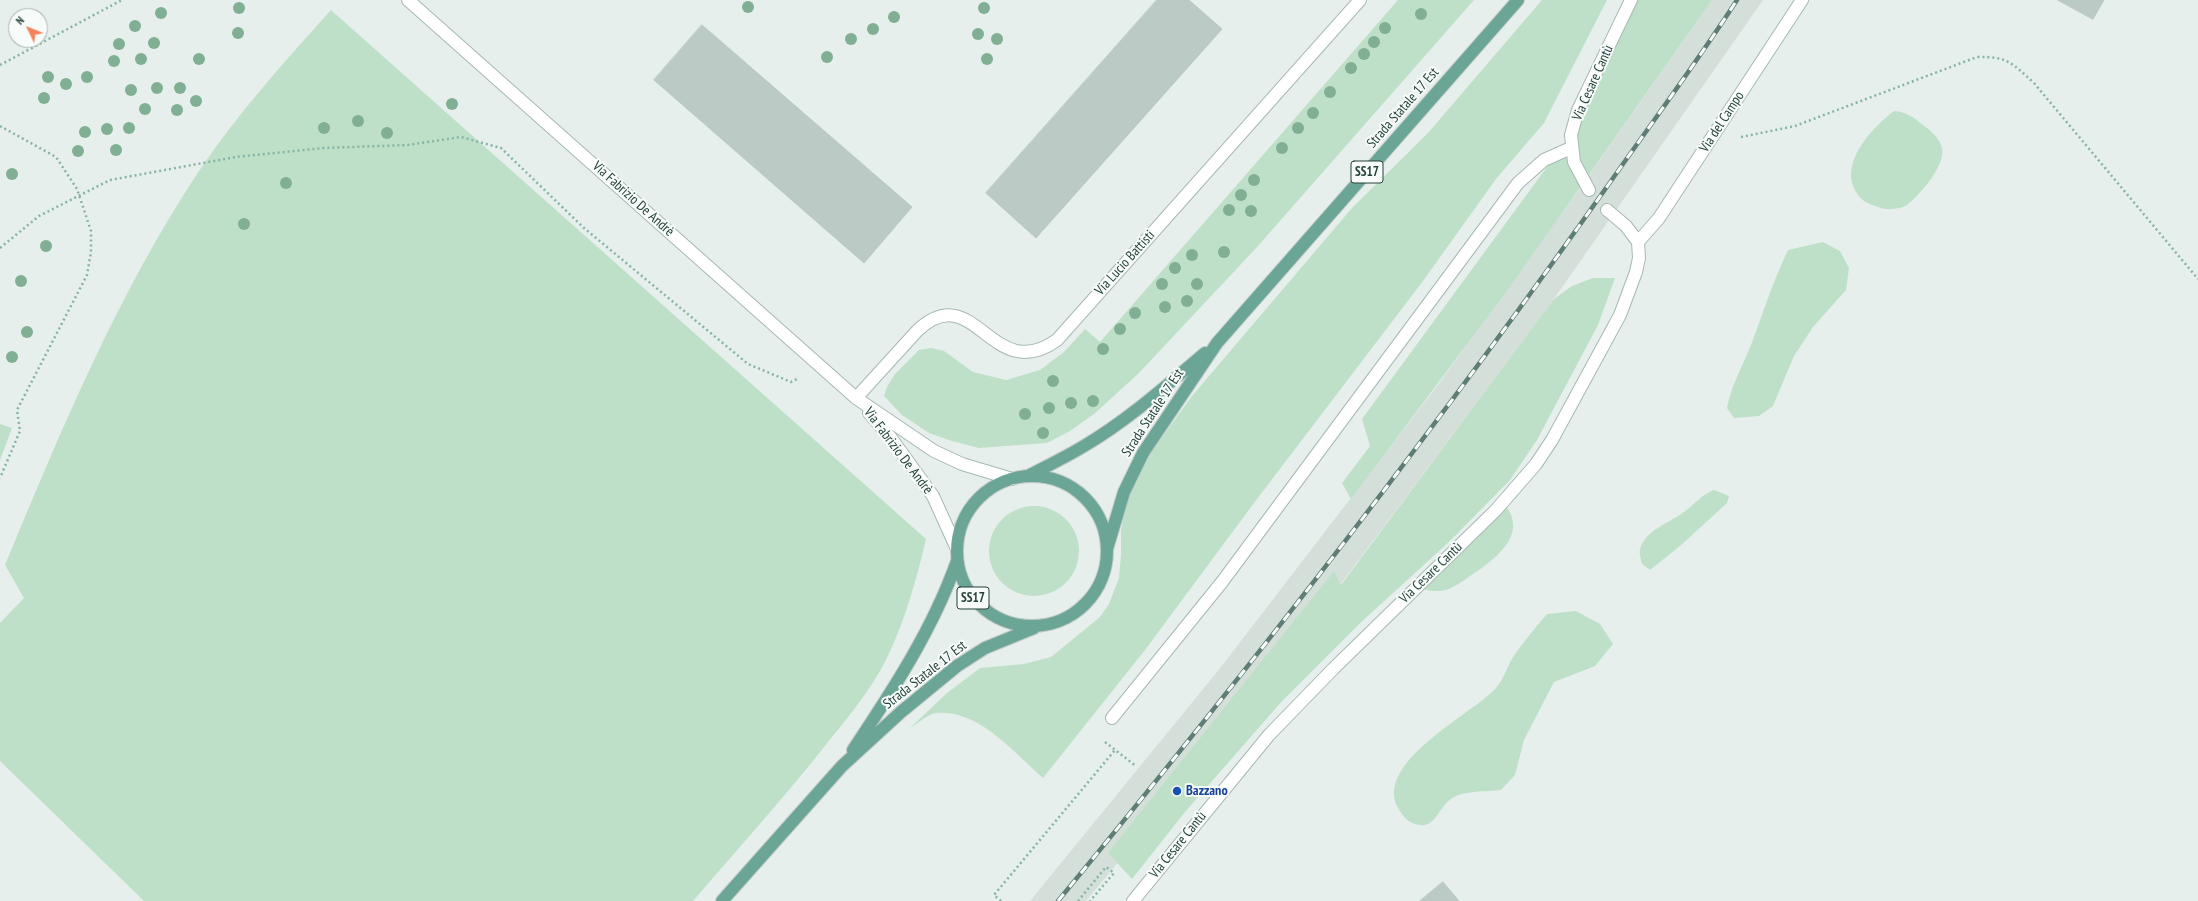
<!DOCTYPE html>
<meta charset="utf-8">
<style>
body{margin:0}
#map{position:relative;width:2198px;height:901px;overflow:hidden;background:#e6efeb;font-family:"PT Sans Narrow",sans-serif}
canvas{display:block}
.north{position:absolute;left:8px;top:8px;width:40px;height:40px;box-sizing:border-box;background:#f7fbf9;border:1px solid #a3b1ad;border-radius:50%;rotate:313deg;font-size:11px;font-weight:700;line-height:16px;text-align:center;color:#24423a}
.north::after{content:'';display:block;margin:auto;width:14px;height:18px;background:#f4845f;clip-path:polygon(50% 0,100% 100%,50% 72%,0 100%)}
</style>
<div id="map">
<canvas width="2198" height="901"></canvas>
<div class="north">N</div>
</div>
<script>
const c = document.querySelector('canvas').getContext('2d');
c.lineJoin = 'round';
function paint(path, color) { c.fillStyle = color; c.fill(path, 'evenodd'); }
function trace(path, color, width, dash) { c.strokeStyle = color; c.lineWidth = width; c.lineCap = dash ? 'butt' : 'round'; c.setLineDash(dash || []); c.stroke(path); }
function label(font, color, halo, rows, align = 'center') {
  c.font = font + ' "PT Sans Narrow",sans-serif'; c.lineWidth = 4; c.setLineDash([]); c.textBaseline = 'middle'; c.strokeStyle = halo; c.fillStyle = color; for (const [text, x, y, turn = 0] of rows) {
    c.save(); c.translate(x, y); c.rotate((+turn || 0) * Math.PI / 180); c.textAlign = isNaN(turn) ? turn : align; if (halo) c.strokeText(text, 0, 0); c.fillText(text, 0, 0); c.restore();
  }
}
paint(new Path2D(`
 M1712 0H1763L1542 316 1340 585 1177 791 1086 901H1030L1221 667 1440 382 1580 188Z`), '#d4dfda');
paint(new Path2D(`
 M1398 0H1474L1258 246 1139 373 1094 414 1070 431 1047 443 979 448 952 441 929 433 902 415 884 396 887 387 895 374 919 350 931 348 944 351 973 372 1006 380 1040 370 1064 352 1085 329 1100 342Z
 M1542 0H1607L1544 123 1496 179 1423 281 1254 503 1145 650 1043 778C1014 753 979 709 936 713 928 714 917 724 910 728L947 693 980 668 1024 664 1051 657 1100 617 1109 604 1119 578 1121 555V531L1125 504 1149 455 1192 396 1352 208 1428 133Z
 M1638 0H1712L1507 291 1351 499 1342 483 1370 446 1362 419 1580 122 1611 53Z
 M331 10 926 539C916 581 905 621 886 660 869 693 844 722 821 751 780 802 736 851 693 901H144L0 761V623L24 598 5 565C61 430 118 293 199 171 238 113 285 61 331 10Z
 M1894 111C1907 112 1913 117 1923 125 1930 130 1938 137 1941 145 1949 162 1920 195 1907 205 1901 209 1887 210 1881 208 1876 206 1868 204 1864 201 1831 172 1869 130 1894 111Z
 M1823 242 1840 251 1849 268 1846 290 1813 327 1794 356 1773 406 1759 416 1734 418 1727 408C1731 385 1743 366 1751 345 1763 313 1773 281 1788 250Z
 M1593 278H1615L1598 325 1537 440 1510 480 1451 540 1357 626 1283 700 1185 812 1132 879 1108 853 1334 571 1341 585 1554 299 1572 286Z
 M0 424 12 428 0 460Z
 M1714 490 1729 496 1727 503 1680 546 1650 570 1642 564C1641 560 1639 553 1640 549 1646 529 1670 523 1684 512 1695 504 1701 495 1714 490Z
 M1503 503C1531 533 1495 560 1470 576 1463 581 1455 587 1446 590 1438 592 1430 591 1422 589Z
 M989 551a45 45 0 1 1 90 0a45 45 0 1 1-90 0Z
 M1576 611 1600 624 1613 644 1595 666 1554 682 1524 740 1515 775 1501 790C1485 792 1464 790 1451 799 1439 807 1436 827 1420 825 1409 824 1403 817 1398 808 1374 762 1471 715 1495 689 1503 681 1507 667 1513 657 1523 642 1535 628 1547 614Z`), '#bfe0c8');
const building = new Path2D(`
 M1157 0H1189L1222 29 1036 238 986 193Z
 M2058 0H2104L2093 19Z
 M702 25 912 207 864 263 654 80Z
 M1443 882 1459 901H1420Z`);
paint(building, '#bbcac4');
trace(building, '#b8c9c2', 1);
const street = new Path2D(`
 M408 0 856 398 934 451 962 464 1012 479
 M1589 190 1574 162 1571 135 1578 110 1631 0
 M1638 242 1659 218 1802 0
 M856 398 917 331C975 276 991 387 1057 340L1360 0
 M869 413 891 438 933 496 957 549
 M1112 718 1222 582 1518 183 1544 160 1571 148
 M1133 901 1269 735 1333 669 1496 510 1536 464 1552 440 1620 315 1636 272 1639 258 1638 242 1626 226 1607 210`);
const primary = new Path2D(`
 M1028 476C1047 466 1066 457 1084 446 1128 420 1166 386 1205 353
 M957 551a75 75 0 1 1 150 0a75 75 0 1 1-150 0Z
 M1107 549 1124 492 1143 453 1217 343 1518 0
 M853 750C893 690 933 629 957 561
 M722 901 842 766 901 712 957 666 985 648 1034 628`);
trace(street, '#a8b8b2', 14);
trace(primary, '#c2cac8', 14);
trace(new Path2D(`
 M0 65 122 0
 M0 126 56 157 77 189 91 231V252L87 275 17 410 20 431 0 478
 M1741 137 1795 126 1977 57C2007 56 2012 63 2034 83L2198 279
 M0 248 39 216 110 180 236 157 323 148 408 145 461 137 501 148 584 228 748 364 791 382 797 379
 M1105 742 1136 766
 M1001 901 994 895 1115 750
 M1078 901 1106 867 1114 873 1090 901`), '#86b3a5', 2.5, [2, 3]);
trace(street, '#fff', 12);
trace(primary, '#6aa596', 12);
const rail = new Path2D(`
 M1058 901C1251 667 1436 429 1611 181 1653 121 1697 62 1737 0`);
trace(rail, '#5f7d75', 4.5);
trace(rail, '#f7fbf9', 3, [9]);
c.fillStyle = '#80af93';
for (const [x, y] of [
 [748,7],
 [239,8],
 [984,8],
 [161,13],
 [1421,14],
 [894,17],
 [135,26],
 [1385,28],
 [873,29],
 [238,33],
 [978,34],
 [851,39],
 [997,39],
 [1374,42],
 [154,43],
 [119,44],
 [1364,54],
 [827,57],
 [141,59],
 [199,59],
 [987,59],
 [114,61],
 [1351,68],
 [48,77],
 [87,77],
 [66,84],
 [157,88],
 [180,88],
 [131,90],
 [1330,92],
 [44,98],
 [196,101],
 [452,104],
 [145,109],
 [177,110],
 [1313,113],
 [358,121],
 [129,128],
 [324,128],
 [1298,128],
 [107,129],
 [85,132],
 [387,133],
 [1282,148],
 [116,150],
 [78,151],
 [12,174],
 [1254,180],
 [286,183],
 [1241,195],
 [1229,210],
 [1251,211],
 [244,224],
 [46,246],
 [1224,252],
 [1192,255],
 [1175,268],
 [21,281],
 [1162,284],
 [1197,284],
 [1187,301],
 [1165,307],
 [1135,313],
 [1120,329],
 [27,332],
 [1103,349],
 [12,357],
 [1053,381],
 [1093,401],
 [1071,403],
 [1049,408],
 [1025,414],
 [1043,433]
]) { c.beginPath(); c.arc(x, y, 6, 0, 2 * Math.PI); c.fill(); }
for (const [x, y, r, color] of [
 [1177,791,5,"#1a4fb4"]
]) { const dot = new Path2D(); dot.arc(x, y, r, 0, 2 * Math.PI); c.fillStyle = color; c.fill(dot); trace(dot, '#f7fbf9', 1.5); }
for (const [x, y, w] of [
 [1367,172,32],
 [973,598,32]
]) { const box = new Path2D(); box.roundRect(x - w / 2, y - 11, w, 22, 3); c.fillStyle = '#f7fbf9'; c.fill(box); trace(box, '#24423a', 1); }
label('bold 13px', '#24423a', null, [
 ["SS17",1367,172],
 ["SS17",973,598]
]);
label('14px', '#24423a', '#f7fbf9', [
 ["Via Cesare Cantù",1593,83,-66],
 ["Strada Statale 17 Est",1403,108,-49],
 ["Via del Campo",1722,122,-57],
 ["Via Fabrizio De Andrè",633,199,42],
 ["Via Lucio Battisti",1125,263,-48],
 ["Strada Statale 17 Est",1153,413,-57],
 ["Via Fabrizio De Andrè",898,451,53],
 ["Via Cesare Cantù",1431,573,-44],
 ["Strada Statale 17 Est",925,675,-38],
 ["Via Cesare Cantù",1178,845,-51]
]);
label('bold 14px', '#164399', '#f7fbf9', [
 ["Bazzano",1186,791]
], 'left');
</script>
